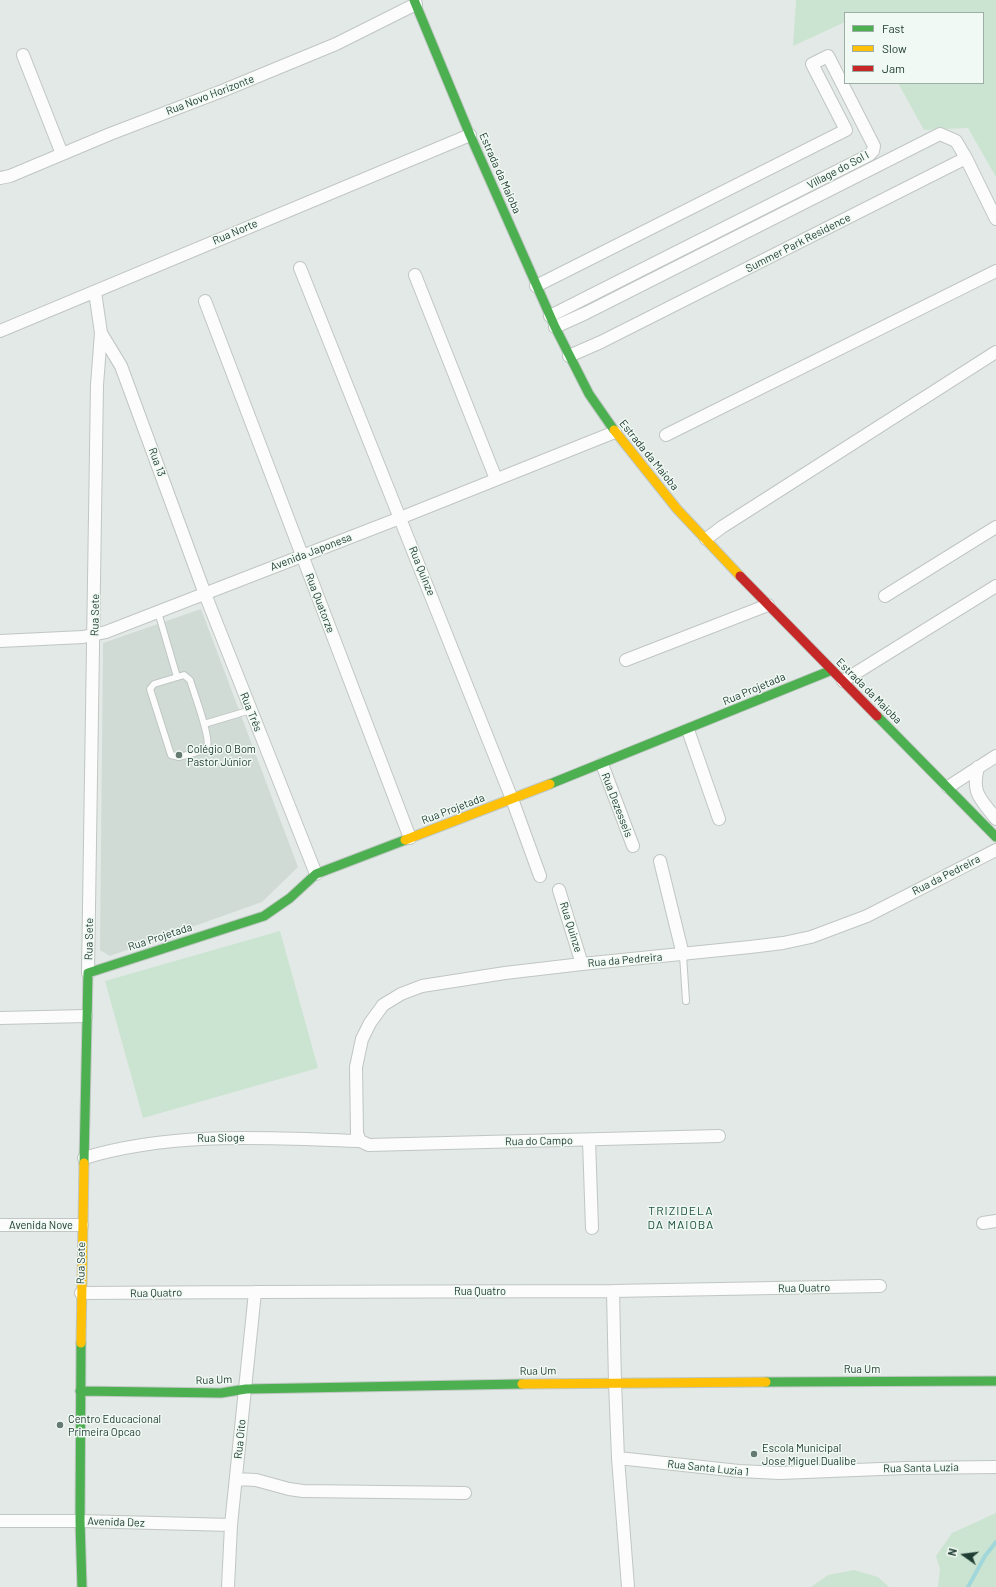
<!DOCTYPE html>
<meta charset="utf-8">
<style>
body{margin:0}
#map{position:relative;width:996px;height:1587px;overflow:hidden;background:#e3e9e6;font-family:Barlow,sans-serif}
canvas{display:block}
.legend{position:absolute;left:844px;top:12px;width:140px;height:72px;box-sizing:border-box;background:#f1f9f4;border:1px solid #9daea7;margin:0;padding:5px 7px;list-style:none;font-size:12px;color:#203e33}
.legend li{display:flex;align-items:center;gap:8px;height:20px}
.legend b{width:20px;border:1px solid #9daea7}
.north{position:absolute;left:944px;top:1535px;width:40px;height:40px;-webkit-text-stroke:3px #f1f9f4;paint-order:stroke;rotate:284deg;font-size:11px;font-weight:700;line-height:16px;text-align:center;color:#203e33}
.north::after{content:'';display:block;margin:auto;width:14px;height:18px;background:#203e33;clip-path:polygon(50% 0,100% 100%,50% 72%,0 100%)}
</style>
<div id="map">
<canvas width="996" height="1587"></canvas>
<ul class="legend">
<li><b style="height:5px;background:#4caf50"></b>Fast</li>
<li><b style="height:5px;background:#ffc107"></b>Slow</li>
<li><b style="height:5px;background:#c62828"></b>Jam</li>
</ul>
<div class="north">N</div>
</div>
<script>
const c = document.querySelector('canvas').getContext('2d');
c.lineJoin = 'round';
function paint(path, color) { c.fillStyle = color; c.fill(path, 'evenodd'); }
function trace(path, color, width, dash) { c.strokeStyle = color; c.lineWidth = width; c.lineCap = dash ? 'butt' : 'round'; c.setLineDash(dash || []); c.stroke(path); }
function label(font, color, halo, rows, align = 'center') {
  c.font = font + ' Barlow,sans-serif'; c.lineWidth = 3; c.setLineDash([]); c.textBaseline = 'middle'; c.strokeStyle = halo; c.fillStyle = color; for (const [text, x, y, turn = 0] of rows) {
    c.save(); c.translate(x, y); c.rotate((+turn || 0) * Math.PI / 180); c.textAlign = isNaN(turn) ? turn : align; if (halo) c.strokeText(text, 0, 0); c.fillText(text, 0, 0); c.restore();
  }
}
paint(new Path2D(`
 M201 609 298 867 262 902 110 956 100 950 103 643Z`), '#d1dbd6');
paint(new Path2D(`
 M796 0H996V177L968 128 924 130 898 83H983V13H845V22L793 46Z
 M280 931 318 1068 143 1118 105 981Z
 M996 1513V1587H938L940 1569 936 1556 952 1533Z
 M854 1570 878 1577 889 1587H811L828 1575Z`), '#cbe4d1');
trace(new Path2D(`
 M968 1587 985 1556 996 1542`), '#a1d7da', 4);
const lane = new Path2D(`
 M158 612 177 677
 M184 675 190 680C193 690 211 739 207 746 204 752 185 755 179 757L171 755 150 689 154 684Z
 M204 724 251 710
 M683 955 686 1001`);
const street = new Path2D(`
 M23 55 62 154
 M0 178 10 176 110 134 222 91 336 44 416 4
 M300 268 512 799 540 876
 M415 275 496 479
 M536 286 846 130 812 64 828 56 874 146 873 151 869 155 550 316
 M205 301 410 838
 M555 327 586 313 940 134 956 141 966 158
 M0 331 470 135
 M101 333 121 366 205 594 316 874
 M569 356 601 342 966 158 996 219
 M666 435 996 271
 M706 539 722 527 996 352
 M885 596 996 527
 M0 641 83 637 106 632 400 518 615 432
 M626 660 768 605
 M843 681 996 586
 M688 730 719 819
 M602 764 633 846
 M978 767C971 794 981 799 996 819
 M948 787 996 756
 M660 861 683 955
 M559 890 582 964
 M88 973 97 385 101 333 95 292
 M0 1018 86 1016
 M589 1140 592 1228
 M360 1141 357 1133 356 1067 362 1039 370 1023 383 1005 401 994 422 986 505 973 582 964 750 947 783 943 811 937 867 916 996 850
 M84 1158C174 1131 266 1138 360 1141L369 1145 719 1136
 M983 1223 996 1221
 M0 1225H82
 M613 1291 615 1382 618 1458 628 1587
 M81 1293 255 1292 613 1291 880 1286
 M618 1458 739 1471 780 1473 906 1468 996 1467
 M236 1479 256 1480 289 1489 303 1491 465 1493
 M0 1521H80L231 1525
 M228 1587 231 1525 255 1292`);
const fast = new Path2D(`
 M414 0 470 135 555 327 589 394 614 430
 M877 716 996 837
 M550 784 832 670
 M84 1163 88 973 264 916 290 898 316 874 405 840
 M81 1343 80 1521 82 1587
 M766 1382 996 1381
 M80 1391 221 1393 246 1389 522 1384`);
const slow = new Path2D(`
 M614 430 677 509 740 576
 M405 840 550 784
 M81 1343 84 1163
 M522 1384 766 1382`);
const jam = new Path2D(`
 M740 576 877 716`);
trace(lane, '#c0c6c3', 8);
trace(street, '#c0c6c3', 14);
trace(fast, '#bfc7c3', 11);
trace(slow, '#bfc7c3', 11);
trace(jam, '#bfc7c3', 11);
trace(lane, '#fbfcfb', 6);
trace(street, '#fbfcfb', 12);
trace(fast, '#4caf50', 9);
trace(slow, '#ffc107', 9);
trace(jam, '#c62828', 9);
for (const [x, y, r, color] of [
 [179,755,4,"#647a72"],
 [60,1425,4,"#647a72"],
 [754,1454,4,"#647a72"]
]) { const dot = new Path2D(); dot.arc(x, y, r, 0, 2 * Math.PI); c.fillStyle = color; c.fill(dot); trace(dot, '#f1f9f4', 1.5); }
label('11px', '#203e33', '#f1f9f4', [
 ["Rua Novo Horizonte",210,95,-21],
 ["Village do Sol I",838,170,-28],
 ["Estrada da Maioba",500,173,66],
 ["Rua Norte",235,232,-23],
 ["Summer Park Residence",798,243,-27],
 ["Estrada da Maioba",649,455,51],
 ["Rua 13",157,462,70],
 ["Avenida Japonesa",311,552,-21],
 ["Rua Quinze",422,571,68],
 ["Rua Quatorze",320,603,69],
 ["Rua Sete",95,615,-89],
 ["Rua Projetada",754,689,-23],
 ["Estrada da Maioba",869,691,45],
 ["Rua Três",251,712,68],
 ["Rua Dezesseis",617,805,69],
 ["Rua Projetada",453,809,-21],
 ["Rua da Pedreira",946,875,-27],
 ["Rua Quinze",571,927,73],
 ["Rua Projetada",160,937,-18],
 ["Rua Sete",89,939,-89],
 ["Rua da Pedreira",625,960,-5],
 ["Rua Sioge",221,1138,-1],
 ["Rua do Campo",539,1141,-1],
 ["Avenida Nove",41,1225],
 ["Rua Sete",81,1263,-89],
 ["Rua Quatro",804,1288,-1],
 ["Rua Quatro",480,1291],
 ["Rua Quatro",156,1293,-1],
 ["Rua Um",862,1369],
 ["Rua Um",538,1371,-1],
 ["Rua Um",214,1380,-2],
 ["Rua Oito",240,1439,-84],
 ["Rua Santa Luzia 1",708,1468,6],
 ["Rua Santa Luzia",921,1468,-1],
 ["Avenida Dez",116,1522,2]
]);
label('11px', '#203e33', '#f1f9f4', [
 ["Colégio O Bom",187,749],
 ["Pastor Júnior",187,762],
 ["Centro Educacional",68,1419],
 ["Primeira Opcao",68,1432],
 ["Escola Municipal",762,1448],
 ["Jose Miguel Dualibe",762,1461]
], 'left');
c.letterSpacing = '1px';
label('12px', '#1b5140', '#f1f9f4', [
 ["TRIZIDELA",681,1211],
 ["DA MAIOBA",681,1225]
]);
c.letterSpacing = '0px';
</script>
